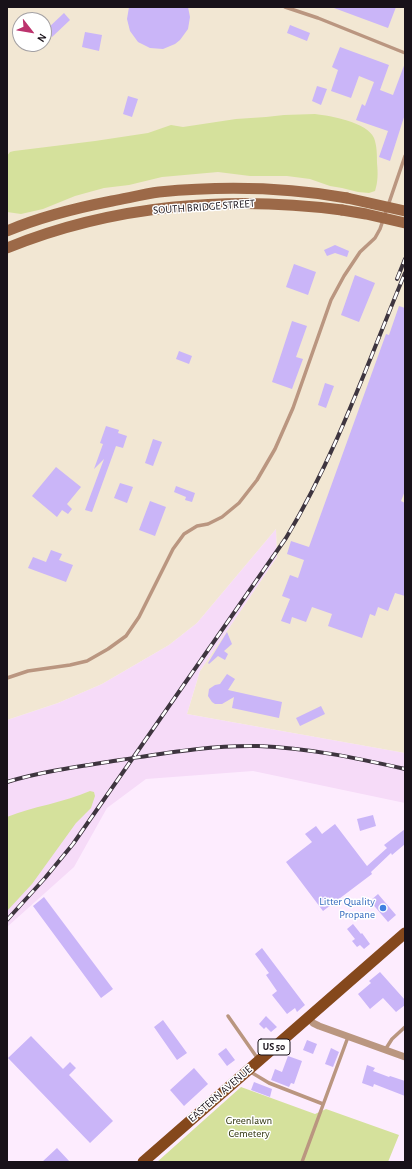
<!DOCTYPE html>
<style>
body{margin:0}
#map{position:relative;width:412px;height:1169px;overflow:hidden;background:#fdecfe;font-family:"Alegreya Sans",sans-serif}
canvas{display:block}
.frame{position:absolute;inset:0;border:8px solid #181119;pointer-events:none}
.north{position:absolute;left:12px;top:12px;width:40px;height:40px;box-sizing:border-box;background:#fff;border:1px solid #a3a0a3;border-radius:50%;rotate:121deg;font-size:11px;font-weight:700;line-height:16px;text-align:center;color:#181119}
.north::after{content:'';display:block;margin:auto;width:14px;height:18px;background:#bc336d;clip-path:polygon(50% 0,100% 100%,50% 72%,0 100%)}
</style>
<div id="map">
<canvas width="412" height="1169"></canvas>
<div class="frame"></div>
<div class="north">N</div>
</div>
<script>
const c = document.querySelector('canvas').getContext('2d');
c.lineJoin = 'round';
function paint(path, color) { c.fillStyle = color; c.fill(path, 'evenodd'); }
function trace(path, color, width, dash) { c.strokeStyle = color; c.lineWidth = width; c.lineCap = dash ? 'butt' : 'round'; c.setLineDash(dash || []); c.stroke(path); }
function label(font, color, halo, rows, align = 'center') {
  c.font = font + ' "Alegreya Sans",sans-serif'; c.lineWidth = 3; c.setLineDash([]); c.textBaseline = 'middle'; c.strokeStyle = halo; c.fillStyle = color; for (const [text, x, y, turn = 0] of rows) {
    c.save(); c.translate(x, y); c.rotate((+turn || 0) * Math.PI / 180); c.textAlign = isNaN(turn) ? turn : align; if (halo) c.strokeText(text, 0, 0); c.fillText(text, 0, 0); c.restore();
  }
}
paint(new Path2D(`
 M276 529 277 557 200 671 187 714 405 753V803L253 771 146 779 107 808 74 867 7 927V720L58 703 102 684 169 645 197 623Z`), '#f6dbf8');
paint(new Path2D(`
 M7 7H405V753L187 714 200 671 277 557 276 529 197 623 169 645 102 684 58 703 7 720ZM20 20H44V44H20Z`), '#f2e7d3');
paint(new Path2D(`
 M315 114C331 116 367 122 374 138 377 146 377 155 377 163 378 173 378 182 375 191L369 193 358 192 342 188 330 186 310 179 287 176H250L218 172 162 177 129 185 104 188 75 196 43 209 21 214 7 212V156L10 152 14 151 95 141 148 133 171 125 183 127 236 119 266 117 284 115Z
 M90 791 94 792 95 796 91 808 76 823 32 884 7 911V817C34 806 63 803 90 791Z
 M241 1087 315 1114 326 1109 399 1135 388 1162H157Z`), '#d5e19c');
paint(new Path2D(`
 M129 7H188L190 17 188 29 180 40 175 44 163 49 150 48 138 42 130 31 127 19Z
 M335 7H396L388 28 334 8Z
 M64 13 70 20 52 37 46 30Z
 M290 25 310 33 307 41 287 33Z
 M85 32 102 35 99 51 82 47Z
 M340 47 389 65 380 90 393 95 405 63V114L390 161 379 157 388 131 356 120 362 104 365 106 374 82 359 76 351 98 331 91 338 70 332 67Z
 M317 86 327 89 321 105 312 101Z
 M128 96 138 99 132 117 123 114Z
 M335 245 349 251 347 257 335 253 327 256 324 250Z
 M294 264 316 272 308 295 286 287Z
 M355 275 375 283 359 322 341 315Z
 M399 306 405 308V491L401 501 405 503V596L395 593 388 611 378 607 375 616 370 614 362 638 328 626 332 614 312 607 306 622 292 617 290 624 281 621 290 599 282 596 290 575 298 578 304 560 287 554 291 541 309 547 386 334 389 335Z
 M292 321 307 326 296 357 303 359 292 389 272 382Z
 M179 351 192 356 189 364 176 359Z
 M325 383 334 386 326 408 318 405Z
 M106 426 119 430 118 433 127 436 123 448 116 446 92 512 85 510 104 459 94 469 103 444 100 443Z
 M153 439 162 442 153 466 145 463Z
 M56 467 81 487 67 504 72 509 68 514 62 510 57 517 32 496Z
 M120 483 133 487 127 503 114 498Z
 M176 486 195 493 192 502 185 500 186 497 174 492Z
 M150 501 166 507 155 536 139 530Z
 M51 550 62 554 59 560 73 565 66 582 28 568 33 557 46 562Z
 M227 632 232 644 224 651 228 654 225 660 218 656 209 664 208 663Z
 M227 674 235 679 228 690 282 702 279 718 232 708 234 697 222 704H215L212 702 208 696 209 689 215 685 220 684Z
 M321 706 325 714 300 726 296 718Z
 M373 815 376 826 360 831 357 819Z
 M335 824 367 866 387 848 384 845 405 829V844L392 855 391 853 371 872 372 874 323 911 286 862 312 842 305 834 316 826 322 834Z
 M378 894 396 915 388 922 370 901Z
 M44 897 113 989 101 998 33 906Z
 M353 924 361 934 362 933 370 944 364 949 360 945 357 947 352 941 355 939 347 929Z
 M262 948 305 1005 297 1012 295 1008 287 1014 272 995 277 991 266 975 269 973 255 954Z
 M380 972 405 1000V1005L396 1012 383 998 370 1009 358 994 371 983 369 981Z
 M266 1016 277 1027 271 1032 266 1027 264 1029 259 1024Z
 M163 1020 187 1053 177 1060 154 1027Z
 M31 1036 63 1069 70 1062 76 1068 69 1075 113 1121 90 1143 8 1058Z
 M307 1040 317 1044 313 1054 303 1050Z
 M226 1048 235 1060 227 1066 218 1054Z
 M331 1048 339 1052 333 1067 325 1064Z
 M288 1056 302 1061 294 1084 291 1083 289 1087 271 1080 275 1069 282 1072Z
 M367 1065 375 1068 373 1071 389 1077 390 1076 405 1081V1096L374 1084 373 1087 362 1083Z
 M194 1068 208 1084 184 1106 170 1090Z
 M254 1082 272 1089 270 1097 251 1090Z
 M57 1148 70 1162H42Z`), '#cab5f8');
trace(new Path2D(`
 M285 7 318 18 405 53
 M7 678 28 671 70 665 87 661 108 649 126 636 139 617 173 549 184 534 197 526 208 524 222 517 239 503 257 480 275 449 293 408 331 300 344 276 360 252 375 238 380 229 405 156
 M228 1016 258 1059
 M385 1050 392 1039 405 1027
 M249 1071 269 1083 323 1104
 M302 1162 348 1037`), '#ba9680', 3.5);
trace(new Path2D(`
 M309 1018 313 1023 319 1026 405 1057`), '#ba9680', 7);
trace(new Path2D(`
 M7 231C40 217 76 208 112 201 128 198 144 194 159 192 222 186 285 187 347 198
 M7 248C112 205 230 195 342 210`), '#9c6948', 11);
trace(new Path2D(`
 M143 1162 405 933`), '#85481c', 11);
const rail = new Path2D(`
 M397 279 405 259
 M7 782C44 771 82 766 120 760 166 753 212 745 258 746 308 748 357 758 405 769
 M7 920 45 878 73 844 286 538C336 455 368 362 405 273`);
trace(rail, '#3e353f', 4);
trace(rail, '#fff', 2.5, [8]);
trace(new Path2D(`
 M347 198 405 211
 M342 210 366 214 405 223`), '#9c6948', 11);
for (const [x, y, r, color] of [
 [383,908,4,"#3f7fe0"]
]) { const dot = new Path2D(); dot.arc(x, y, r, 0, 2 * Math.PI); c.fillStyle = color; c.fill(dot); trace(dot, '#fff', 1.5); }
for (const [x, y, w] of [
 [274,1047,32]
]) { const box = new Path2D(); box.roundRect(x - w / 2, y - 8, w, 16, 3); c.fillStyle = '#fff'; c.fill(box); trace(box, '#181119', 1); }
label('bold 10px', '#181119', null, [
 ["US 50",274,1047]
]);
label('11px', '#181119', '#fff', [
 ["SOUTH BRIDGE STREET",204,207,-4],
 ["EASTERN AVENUE",220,1094,-41]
]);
label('11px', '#366cbe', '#fff', [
 ["Litter Quality",375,902],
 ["Propane",375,915]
], 'right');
label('11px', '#2e330c', '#fff', [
 ["Greenlawn",249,1121],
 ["Cemetery",249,1134]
]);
</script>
